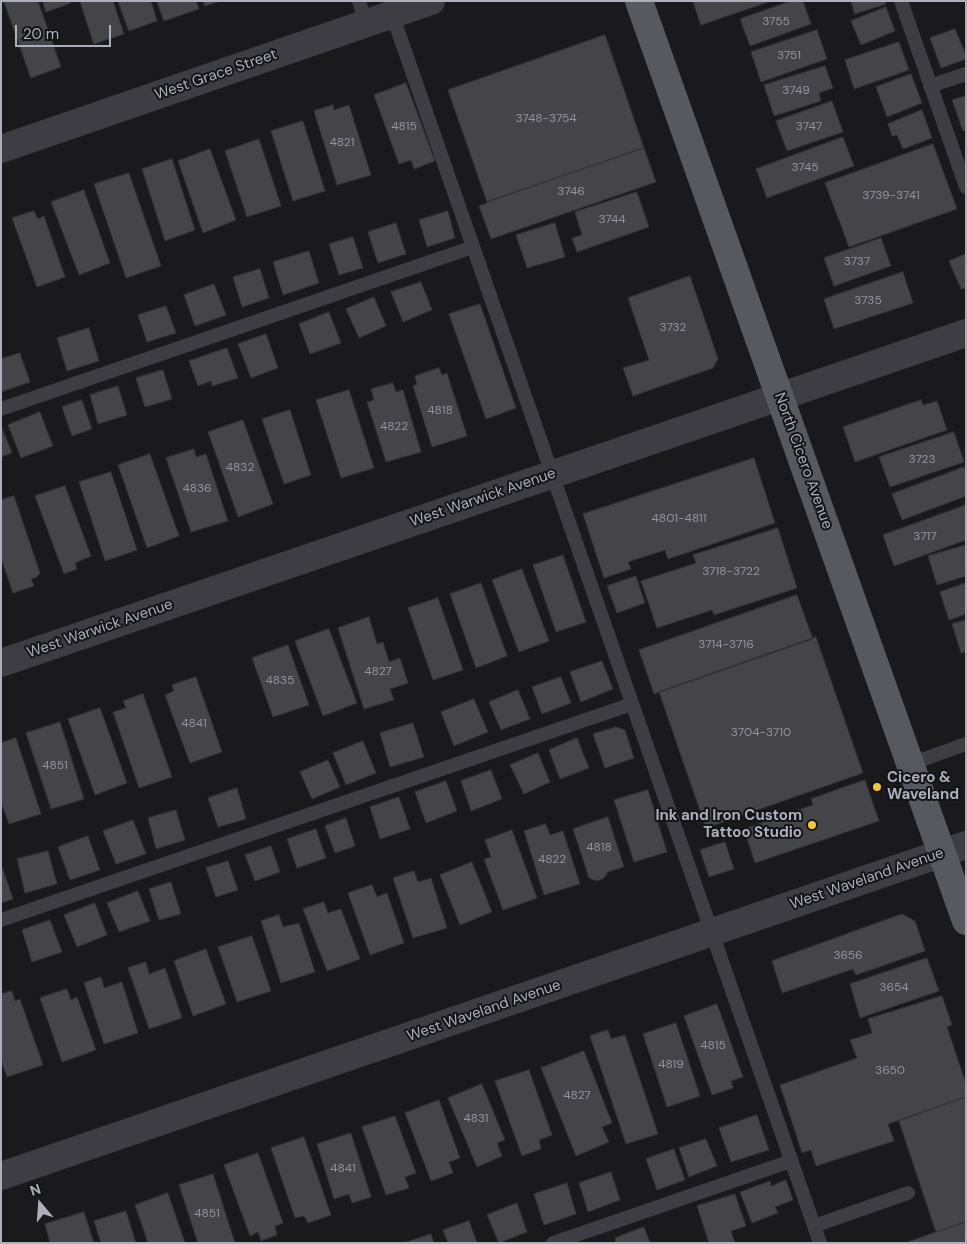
<!DOCTYPE html>
<style>
body{margin:0}
#map{position:relative;width:967px;height:1244px;overflow:hidden;background:#1a1a1c;font-family:"DM Sans",sans-serif}
canvas{display:block}
.frame{position:absolute;inset:0;border:2px solid #acafbc;pointer-events:none}
.north{position:absolute;left:15px;top:1179px;width:50px;height:50px;-webkit-text-stroke:4px #151517;paint-order:stroke;rotate:342deg;font-size:14px;font-weight:700;line-height:20px;text-align:center;color:#acafbc}
.north::after{content:'';display:block;margin:auto;width:18px;height:22px;background:#acafbc;clip-path:polygon(50% 0,100% 100%,50% 72%,0 100%)}
.scale{position:absolute;left:15px;top:25px;width:96px;height:22px;box-sizing:border-box;border:2px solid #acafbc;border-top:0;padding-left:6px;font-size:15px;line-height:18px;white-space:nowrap;color:#acafbc;-webkit-text-stroke:4px #151517;paint-order:stroke}
</style>
<div id="map">
<canvas width="967" height="1244"></canvas>
<div class="frame"></div>
<div class="north">N</div>
<div class="scale">20 m</div>
</div>
<script>
const c = document.querySelector('canvas').getContext('2d');
c.lineJoin = 'round';
function paint(path, color) { c.fillStyle = color; c.fill(path, 'evenodd'); }
function trace(path, color, width, dash) { c.strokeStyle = color; c.lineWidth = width; c.lineCap = dash ? 'butt' : 'round'; c.setLineDash(dash || []); c.stroke(path); }
function label(font, color, halo, rows, align = 'center') {
  c.font = font + ' "DM Sans",sans-serif'; c.lineWidth = 4; c.setLineDash([]); c.textBaseline = 'middle'; c.strokeStyle = halo; c.fillStyle = color; for (const [text, x, y, turn = 0] of rows) {
    c.save(); c.translate(x, y); c.rotate((+turn || 0) * Math.PI / 180); c.textAlign = isNaN(turn) ? turn : align; if (halo) c.strokeText(text, 0, 0); c.fillText(text, 0, 0); c.restore();
  }
}
const building = new Path2D(`
 M4 1H38L61 67 31 78Z
 M43 1H70L71 3 46 12Z
 M80 1H113L124 34 94 44Z
 M118 1H151L157 21 129 31Z
 M157 1H196L199 9 164 21Z
 M203 1H220L205 6Z
 M693 1H771L701 25Z
 M791 1H803L811 24 750 46 740 19Z
 M851 1H885L886 4 855 14Z
 M886 7 895 31 861 45 851 21Z
 M955 29 966 55V59L941 68 930 38Z
 M817 30 827 59 761 82 751 52Z
 M605 35 644 148 487 202 448 90Z
 M899 42 909 70 854 89 845 60Z
 M825 66 833 88 819 93 821 101 774 116 764 85Z
 M911 74 922 103 887 117 876 87Z
 M406 83 435 161 414 169 411 160 399 164 374 95Z
 M966 96V130L963 131 952 100Z
 M832 101 843 132 787 151 776 121Z
 M333 105 334 110 349 105 371 175 337 185 314 111Z
 M922 110 932 138 903 149 897 135 892 136 888 124Z
 M303 121 325 191 293 201 271 131Z
 M843 137 854 166 767 198 756 169Z
 M259 139 281 206 247 217 225 151Z
 M933 144 957 209 849 247 825 183Z
 M644 148 656 182 491 239 479 206 487 203V202Z
 M210 149 236 220 203 233 178 161Z
 M172 159 195 230 165 241 142 169Z
 M129 173 161 266 126 278 94 184Z
 M84 190 110 263 79 275 51 202Z
 M637 192 649 227 577 252 572 238 582 235 575 212Z
 M34 211 38 219 44 216 65 277 37 287 12 218Z
 M448 211 455 238 427 247 419 220Z
 M396 223 406 254 378 263 368 232Z
 M555 223 565 257 527 268 516 235Z
 M353 237 363 268 339 275 329 244Z
 M881 238 891 266 834 286 824 258Z
 M309 251 319 283 283 295 273 262Z
 M966 254V288L961 289 949 261Z
 M260 269 269 298 242 307 233 277Z
 M903 272 913 303 834 329 824 299Z
 M690 276 718 359 713 368 633 396 623 368 649 360 628 298Z
 M421 282 432 310 403 322 391 292Z
 M214 284 226 315 195 326 184 295Z
 M374 297 386 326 359 338 346 309Z
 M480 304 516 408 486 419 449 314Z
 M166 306 176 333 147 342 138 315Z
 M329 312 341 343 310 354 299 324Z
 M89 328 99 361 67 371 57 338Z
 M266 334 278 368 251 378 238 344Z
 M227 348 238 378 212 386 211 381 198 386 189 361Z
 M20 353 30 382 1 392V359Z
 M439 368 442 375 447 373 467 436 432 447 413 386 417 384 415 376Z
 M163 370 172 399 145 407 136 378Z
 M393 383 396 392 403 390 421 452 386 462 367 402 374 400 371 389Z
 M118 386 127 415 98 424 90 395Z
 M349 390 374 468 341 478 316 400Z
 M82 400 92 429 72 436 62 407Z
 M921 400 923 405 937 401 947 430 855 462 843 427Z
 M290 410 311 475 284 484 262 419Z
 M40 412 53 446 21 458 8 425Z
 M243 420 273 504 238 517 208 432Z
 M1 426 12 453 1 457Z
 M954 432 964 462 890 487 879 457Z
 M194 449 196 457 206 454 228 521 191 532 166 458Z
 M150 454 179 536 147 548 118 465Z
 M754 458 775 523 668 559 665 550 628 562 631 569 604 578 583 514Z
 M964 467 966 471V496L902 520 892 494Z
 M111 472 137 550 105 561 79 482Z
 M65 486 91 556 75 563 77 569 64 574 35 496Z
 M14 496 40 573 37 577 31 579 34 586 13 593 1 558V500Z
 M966 505V540L894 566 883 535Z
 M778 528 797 588 714 615 712 610 657 628 641 581 696 563 693 555Z
 M966 545V576L937 585 928 556Z
 M563 555 586 622 556 632 533 565Z
 M522 569 549 641 519 652 492 580Z
 M636 576 645 603 617 613 607 586Z
 M481 583 507 656 476 668 450 594Z
 M966 583V614L949 620 940 592Z
 M797 595 813 639 654 694 639 650Z
 M438 598 463 670 433 680 408 608Z
 M369 617 377 644 383 642 389 662 400 658 408 683 390 689 394 700 364 709 338 628Z
 M966 620V651L961 653 952 624Z
 M329 629 357 703 323 716 295 641Z
 M816 637 863 773 706 828 659 692Z
 M288 645 309 705 273 717 252 658Z
 M602 661 613 689 581 702 570 672Z
 M196 677 222 752 190 763 165 695 174 691 172 685Z
 M561 677 571 703 542 714 532 687Z
 M518 690 530 719 501 730 489 702Z
 M143 694 172 777 139 788 113 712 126 708 123 701Z
 M474 699 488 732 454 746 441 712Z
 M100 708 127 783 95 795 68 719Z
 M60 722 84 799 51 809 26 733Z
 M413 723 424 757 390 767 380 733Z
 M616 727 625 730 634 758 605 768 593 734Z
 M16 738 41 814 9 824 1 802V743Z
 M577 738 589 768 560 779 549 750Z
 M363 741 376 773 346 785 333 753Z
 M538 753 550 782 524 794 510 765Z
 M328 760 340 787 312 799 300 772Z
 M491 770 502 799 471 811 461 781Z
 M865 780 879 821 755 863 744 829 813 805 811 799Z
 M446 781 457 811 426 823 415 792Z
 M237 788 246 819 218 827 208 798Z
 M648 790 667 852 634 862 614 800Z
 M399 797 410 829 380 839 370 807Z
 M176 810 185 840 156 849 148 818Z
 M608 817 624 867 608 872 604 878 597 881 589 878 573 829Z
 M346 818 355 846 335 853 325 826Z
 M133 820 146 854 116 864 103 831Z
 M546 824 550 835 563 831 580 884 544 895 524 831Z
 M316 829 326 858 297 868 287 839Z
 M512 830 537 898 503 910 484 859 491 857 485 840Z
 M88 836 100 870 70 880 58 847Z
 M725 842 734 869 709 877 700 850Z
 M271 846 280 872 255 881 245 855Z
 M48 851 57 884 25 893 17 859Z
 M228 861 238 890 216 897 206 868Z
 M472 862 492 912 460 925 440 875Z
 M1 867H2L13 899 1 903Z
 M414 871 418 882 431 878 447 928 413 938 393 878Z
 M171 882 181 914 159 920 149 889Z
 M372 885 377 897 387 893 404 943 370 955 348 893Z
 M138 891 150 921 119 932 107 903Z
 M324 902 328 913 341 909 360 959 327 971 303 909Z
 M95 903 107 935 77 947 64 915Z
 M902 914 915 921 925 951 856 975 853 969 782 993 772 961Z
 M279 915 283 927 299 923 315 972 281 983 261 921Z
 M50 920 62 952 32 962 22 930Z
 M252 936 271 991 237 1002 218 947Z
 M206 949 226 1004 193 1016 174 961Z
 M927 958 939 991 860 1018 850 984Z
 M146 962 149 974 165 968 182 1018 149 1029 128 968Z
 M101 977 104 988 122 982 138 1033 104 1044 84 983Z
 M67 989 71 1000 77 997 96 1050 62 1062 40 998Z
 M12 991 15 1001 20 999 43 1065 7 1077 1 1060V994Z
 M942 996 952 1025 947 1027 966 1084V1097L888 1124 894 1141 816 1166 811 1150 802 1153 780 1085 857 1058 850 1040 872 1033 868 1019Z
 M717 1004 743 1077 731 1081 733 1088 712 1095 684 1016Z
 M676 1023 700 1096 667 1107 643 1034Z
 M608 1030 611 1039 625 1035 658 1134 626 1144 590 1036Z
 M584 1051 612 1123 602 1127 609 1142 576 1156 541 1068Z
 M529 1070 552 1135 539 1140 541 1149 522 1156 495 1081Z
 M482 1084 505 1140 497 1143 502 1156 477 1167 448 1098Z
 M966 1097V1222L936 1232 899 1121Z
 M439 1100 460 1158 449 1162 453 1173 431 1181 405 1113Z
 M757 1115 769 1150 731 1162 719 1128Z
 M395 1116 416 1173 405 1177 409 1188 386 1195 362 1127Z
 M351 1133 371 1197 352 1203 349 1194 334 1199 317 1144Z
 M304 1137 331 1215 308 1223 304 1216 295 1218 271 1148Z
 M706 1139 717 1166 689 1177 679 1148Z
 M674 1149 685 1180 657 1190 646 1159Z
 M258 1153 283 1223 275 1226 277 1235 261 1241 258 1232 250 1236 224 1165Z
 M611 1172 620 1200 588 1212 579 1183Z
 M213 1174 235 1243H198L179 1185Z
 M786 1180 793 1200 775 1207 778 1213 752 1223 740 1192 770 1181 771 1186Z
 M567 1183 576 1214 544 1225 534 1194Z
 M168 1193 185 1243H148L135 1205Z
 M735 1194 746 1226 731 1231 735 1243H709L697 1206Z
 M517 1203 527 1232 499 1243 487 1215Z
 M126 1211 136 1243H101L94 1221Z
 M84 1212 94 1243H50L45 1224Z
 M469 1221 477 1243H448L443 1230Z
 M966 1222V1243H905L936 1232Z
 M644 1227 650 1243H616L615 1238Z
 M431 1234 434 1243H404Z`);
paint(building, '#444449');
trace(building, '#343438', 1);
trace(new Path2D(`
 M359 1 366 23
 M901 1 966 187
 M392 14 820 1243
 M930 86 966 74
 M1 409 473 247
 M910 764 966 744
 M1 920 632 704
 M814 1226 908 1193
 M553 1243 791 1161`), '#3d3d43', 14);
trace(new Path2D(`
 M1 149 431 1
 M1 663 966 333
 M1 1176 966 845`), '#3d3d43', 28);
trace(new Path2D(`
 M639 1 966 921`), '#575860', 28);
for (const [x, y, r, color] of [
 [877,787,5,"#f3c63a"],
 [812,825,5,"#f3c63a"]
]) { const dot = new Path2D(); dot.arc(x, y, r, 0, 2 * Math.PI); c.fillStyle = color; c.fill(dot); trace(dot, '#151517', 2); }
label('12px', '#92949f', null, [
 ["3755",776,22],
 ["3751",789,56],
 ["3749",796,91],
 ["3748-3754",546,119],
 ["4815",404,127],
 ["3747",809,127],
 ["4821",342,143],
 ["3745",805,168],
 ["3746",571,192],
 ["3739-3741",891,196],
 ["3744",612,220],
 ["3737",857,262],
 ["3735",868,301],
 ["3732",673,328],
 ["4818",440,411],
 ["4822",394,427],
 ["3723",922,460],
 ["4832",240,468],
 ["4836",197,489],
 ["4801-4811",679,519],
 ["3717",925,537],
 ["3718-3722",731,572],
 ["3714-3716",726,645],
 ["4827",378,672],
 ["4835",280,681],
 ["4841",194,724],
 ["3704-3710",761,733],
 ["4851",55,766],
 ["4818",599,848],
 ["4822",552,860],
 ["3656",848,956],
 ["3654",894,988],
 ["4815",713,1046],
 ["4819",671,1065],
 ["3650",890,1071],
 ["4827",577,1096],
 ["4831",476,1119],
 ["4841",343,1169],
 ["4851",207,1214]
]);
label('15px', '#acafbc', '#151517', [
 ["West Grace Street",216,75,-19],
 ["North Cicero Avenue",803,461,70],
 ["West Warwick Avenue",483,498,-19],
 ["West Warwick Avenue",100,629,-19],
 ["West Waveland Avenue",867,879,-19],
 ["West Waveland Avenue",484,1011,-19]
]);
label('bold 15px', '#acafbc', '#151517', [
 ["Cicero &",887,778],
 ["Waveland",887,795],
 ["Ink and Iron Custom",802,816,"right"],
 ["Tattoo Studio",802,833,"right"]
], 'left');
</script>
